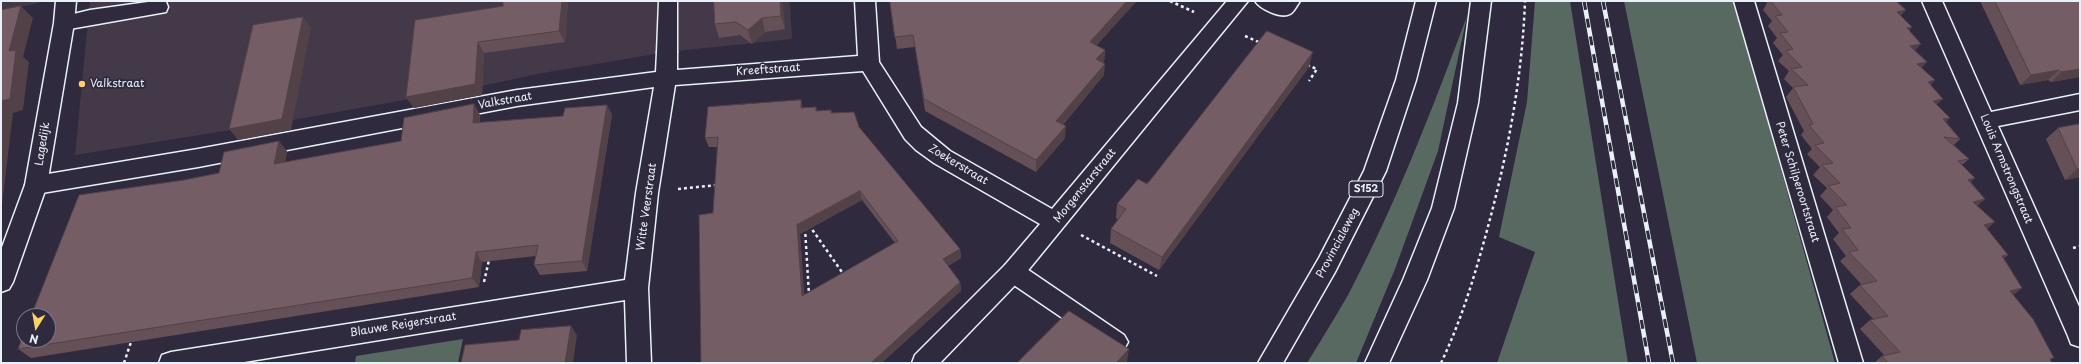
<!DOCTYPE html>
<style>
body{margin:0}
#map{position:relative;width:2081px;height:364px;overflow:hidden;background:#2f2a3d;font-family:"Playpen Sans",sans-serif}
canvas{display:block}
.frame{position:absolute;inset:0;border:2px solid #e8f1f8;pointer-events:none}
.north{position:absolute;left:16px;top:308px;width:40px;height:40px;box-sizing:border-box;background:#2f2a3d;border:1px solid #797a88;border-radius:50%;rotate:191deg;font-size:11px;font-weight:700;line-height:16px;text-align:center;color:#e8f1f8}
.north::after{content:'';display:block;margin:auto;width:14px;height:18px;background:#ffd166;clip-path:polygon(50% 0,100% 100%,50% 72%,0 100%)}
</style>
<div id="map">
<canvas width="2081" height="364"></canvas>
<div class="frame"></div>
<div class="north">N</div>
</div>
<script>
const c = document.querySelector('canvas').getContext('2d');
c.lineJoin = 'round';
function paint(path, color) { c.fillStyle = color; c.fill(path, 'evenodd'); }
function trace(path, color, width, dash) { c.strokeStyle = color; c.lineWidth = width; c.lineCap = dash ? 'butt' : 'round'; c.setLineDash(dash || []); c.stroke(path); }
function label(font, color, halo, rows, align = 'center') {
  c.font = font + ' "Playpen Sans",sans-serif'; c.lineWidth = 3.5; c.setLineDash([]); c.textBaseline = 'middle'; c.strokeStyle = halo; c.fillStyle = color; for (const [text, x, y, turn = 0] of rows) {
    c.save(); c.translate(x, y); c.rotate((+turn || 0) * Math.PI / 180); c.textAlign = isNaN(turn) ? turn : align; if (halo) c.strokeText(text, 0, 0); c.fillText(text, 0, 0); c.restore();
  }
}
paint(new Path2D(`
 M1 1H40L39 3 1 11Z
 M90 1H790L792 39 667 52 537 74 482 86 293 120 75 155Z`), '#443949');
paint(new Path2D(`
 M1535 1H1570L1628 363H1497L1535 252 1499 237 1527 102Z
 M1624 1H1734L1835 363H1697Z
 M1467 16 1438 151 1395 269 1356 363H1307C1321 340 1335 318 1348 295 1395 206 1432 110 1467 16Z
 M463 339 458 363H355L356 356Z`), '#586961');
const service = new Path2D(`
 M155 1 166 2 168 7 166 12 64 30 57 28 55 23 57 18 90 10Z
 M659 1H677V52L674 57 667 59 660 57 657 52Z
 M1013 263 1021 265 1124 335 1128 342 1124 349 1116 352 1108 349 1005 279 1002 272 1005 265Z`);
const minor = new Path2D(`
 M855 1H875L879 62 921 127 950 151 1052 209 1227 1H1248L1021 279 940 363H912L915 355 1005 265 1040 224 934 163 916 150 905 139 863 71 675 85 658 193 648 288 651 363H627L625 300 238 363H159L162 355 171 352 625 280 636 193 654 87 517 106 198 167 36 194 28 191 25 185 28 179 36 176 198 149 517 90 656 72 657 52 660 47 667 45 674 47 677 52V70L858 56Z
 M1255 1H1300C1297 5 1294 12 1290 14 1281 19 1260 9 1255 1Z
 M1734 1H1754L1863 363H1839Z
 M1922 1H1942L1991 112 2080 94V110L1998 126 2080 309V347L2071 344 2068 336Z`);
const tertiary = new Path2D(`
 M56 1H76L74 23 47 185 13 282 9 289 1 292V250L25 185 54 23Z`);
const primary = new Path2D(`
 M1416 1H1436L1416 80 1386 171 1335 272 1283 363H1258L1319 258 1364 171 1396 80Z
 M1471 1H1491L1478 103 1454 208 1427 280 1389 363H1365L1403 280 1432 208 1458 103Z`);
trace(service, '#e8f1f8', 3);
trace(minor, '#e8f1f8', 3);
trace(tertiary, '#e8f1f8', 3);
trace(primary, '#e8f1f8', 3);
trace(new Path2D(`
 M1170 1 1194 12
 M1245 36 1261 43
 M1307 65 1317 69 1309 81
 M678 189 717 185
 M809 225 844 275
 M805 228 809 295
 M1081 235 1157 276
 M2073 248 2080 246
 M484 282 489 260
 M124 363 132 339
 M1441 363C1461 321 1474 278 1486 234 1507 157 1522 81 1525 1`), '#e8f1f8', 2.5, [3, 3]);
paint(service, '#2f2a3d');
paint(minor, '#2f2a3d');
paint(tertiary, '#2f2a3d');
paint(primary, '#2f2a3d');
const rail = new Path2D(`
 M1584 1 1649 363
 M1603 1 1673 363`);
trace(rail, '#e8f1f8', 4.5);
trace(rail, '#2f2a3d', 3, [9]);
paint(new Path2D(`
 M568 1 565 42 484 53 482 95 414 108 406 97 415 20Z
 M714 1H782L785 29 765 32 752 44 740 35 719 38 715 24Z
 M890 1 1097 46 1105 50 1104 62 1103 63 1104 75 1063 125 1065 138 1036 172 925 111 915 47 897 49Z
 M1765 1H1896L1901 16 1909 31 1915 51 1922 68 1931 85 1937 105 1946 122 1960 139 1954 145 1969 159 1962 165 1971 182 1985 199 1977 206 1987 229 2008 255 2004 258 2022 288 2013 295 2052 363H1874L1882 356H1885L1860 329 1870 320 1873 319 1850 294 1860 285H1862L1840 261 1846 256 1833 239 1839 233 1827 217 1833 210 1820 196 1827 188 1813 175 1820 167 1807 154 1812 149 1801 135 1804 131 1786 97 1793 88 1784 79 1789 71 1778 61 1783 55 1773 43 1777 38 1768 26 1772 21 1763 10 1767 3Z
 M1980 1H2080V77L2051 82 2048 80 2020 85Z
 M1309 67 1159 270 1110 243 1111 229 1118 220 1116 218 1117 204Z
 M474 104 480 115V122L563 116 607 105 612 115 587 271 540 275 534 265 536 256 482 262 479 287 31 358 18 349 184 180 219 173 287 151 285 162 401 141Z
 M816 107 817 111 831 110 832 113 859 127 960 249 961 258 948 266 960 282 961 291 701 363 718 147H709L705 138 803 108ZM862 200 895 243 804 295 800 234Z
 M2080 124V177L2065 180 2046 139 2058 128Z`), '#655058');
paint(new Path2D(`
 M562 1H568L565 42 559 31Z
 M780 1H782L785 29 781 16Z
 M1127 1H1137L1089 54 1090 42Z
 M21 6 33 18 23 57 29 62 23 110 13 113 1 213V101L9 51Z
 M1906 10 1897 20V12Z
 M303 17 311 28 291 130 238 140 229 129Z
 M762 18 765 32 752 44 748 30Z
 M1912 27 1904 37 1907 28Z
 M478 42 484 53 482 95 414 108 406 97Z
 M1921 44 1912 54 1910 46Z
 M1105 50 1104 62 1095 71 1096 59Z
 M1313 52 1309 67 1159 270 1162 257Z
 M1927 62 1918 72 1917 64Z
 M1105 64 1104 75 1056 133V121Z
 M2080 69V77L2051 82 2061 72Z
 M2059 70 2048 80 2020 85 2031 75Z
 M1935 80 1926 90 1928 82Z
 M1943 99 1933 108V101Z
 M801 100 803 109 801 108Z
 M474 104 480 115 479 133 473 123Z
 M607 105 612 115 587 271 582 261Z
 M1950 118 1940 128 1943 119Z
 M1066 126 1065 138 1036 172V160Z
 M279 141 287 151 283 174 274 164Z
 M2077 169H2080V177L2065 180Z
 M1975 178 1965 188 1968 180Z
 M860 191 862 200 800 234 805 304 802 296 797 225Z
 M1985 199 1974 209 1973 202Z
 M1995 222 1984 232V225Z
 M960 249 961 258 944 268 943 259Z
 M476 252 482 262 479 287 472 278Z
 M2008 255 1997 264 2002 256Z
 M960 282 961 291 882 363H871Z
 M2022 288 2010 297V291Z
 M571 326 577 335 573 363H565Z
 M1129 349 1127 362 1126 363H1116Z`), '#524147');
const building = new Path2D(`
 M503 1H562L559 31 478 42 475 84 406 97 415 20 503 6Z
 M714 1H780L781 16 762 18 748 30 736 22 715 24Z
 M890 1H1127L1090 42 1105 50 1096 59 1105 64 1056 121 1066 126 1036 160 924 99 913 35 895 37Z
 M1771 1H1896L1906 10 1897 12 1912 27 1907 28 1921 44 1910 46 1927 62 1917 64 1935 80 1928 82 1943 99 1933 101 1950 118 1943 119 1960 139 1944 137 1969 159 1958 161 1975 178 1968 180 1985 199 1973 202 1995 222 1984 225 2008 255 2002 256 2022 288 2010 291 2033 319 2054 358 2050 359 2052 363H1888L1882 356 1900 352 1870 320 1888 316 1860 285 1877 281 1849 252 1858 250 1842 229 1851 228 1835 207 1847 205 1828 186 1840 183 1822 165 1833 163 1815 145 1824 143 1809 125 1813 124 1793 87 1808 85 1791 69 1802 67 1786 51 1793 49 1780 33 1788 32 1775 16 1782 15Z
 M1995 1H2080V69L2061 72 2059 70 2031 75Z
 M21 6 9 51 16 50 10 99 1 101V10Z
 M303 17 282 119 229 129 253 25Z
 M1267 31 1313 52 1162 257 1111 229 1126 209 1117 204 1138 179 1147 184Z
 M801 100V108L816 107V111L831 110V113L854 112 859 127 960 249 943 259 960 282 871 363H701L699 215 713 213 718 137 705 138 708 107ZM860 191 898 241 802 296 797 225Z
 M474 104 473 123 563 116 565 108 607 105 582 261 534 265 538 245 476 252 472 278 18 349 24 333V340H48V316H31L79 195 184 180 219 173 224 152 279 141 274 164 401 141 404 118Z
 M2080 124V169H2077L2058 128Z
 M1069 311 1129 349 1116 363H1017Z
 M571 326 565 363H461L465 345 519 340 521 330Z`);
paint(building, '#755d66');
trace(building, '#524147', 1);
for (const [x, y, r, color] of [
 [82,84,4,"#ffd166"]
]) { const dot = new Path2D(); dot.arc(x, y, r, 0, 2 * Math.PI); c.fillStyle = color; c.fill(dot); trace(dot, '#2f2a3d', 1.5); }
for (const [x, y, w] of [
 [1366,189,34]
]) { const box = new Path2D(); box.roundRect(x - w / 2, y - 8, w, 16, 3); c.fillStyle = '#2f2a3d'; c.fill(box); trace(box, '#e8f1f8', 1); }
label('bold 10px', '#e8f1f8', null, [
 ["S152",1366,189]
]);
label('11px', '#e8f1f8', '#2f2a3d', [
 ["Kreeftstraat",768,70,-4],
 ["Valkstraat",505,101,-10],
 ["Lagedijk",43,144,-81],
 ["Zoekerstraat",958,165,31],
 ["Louis Armstrongstraat",2006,169,67],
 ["Peter Schilperoortstraat",1797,182,73],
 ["Morgenstarstraat",1085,186,-51],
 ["Witte Veerstraat",647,207,-82],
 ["Provincialeweg",1338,243,-62],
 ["Blauwe Reigerstraat",403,325,-9]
]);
label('11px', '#e8f1f8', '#2f2a3d', [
 ["Valkstraat",90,84]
], 'left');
</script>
